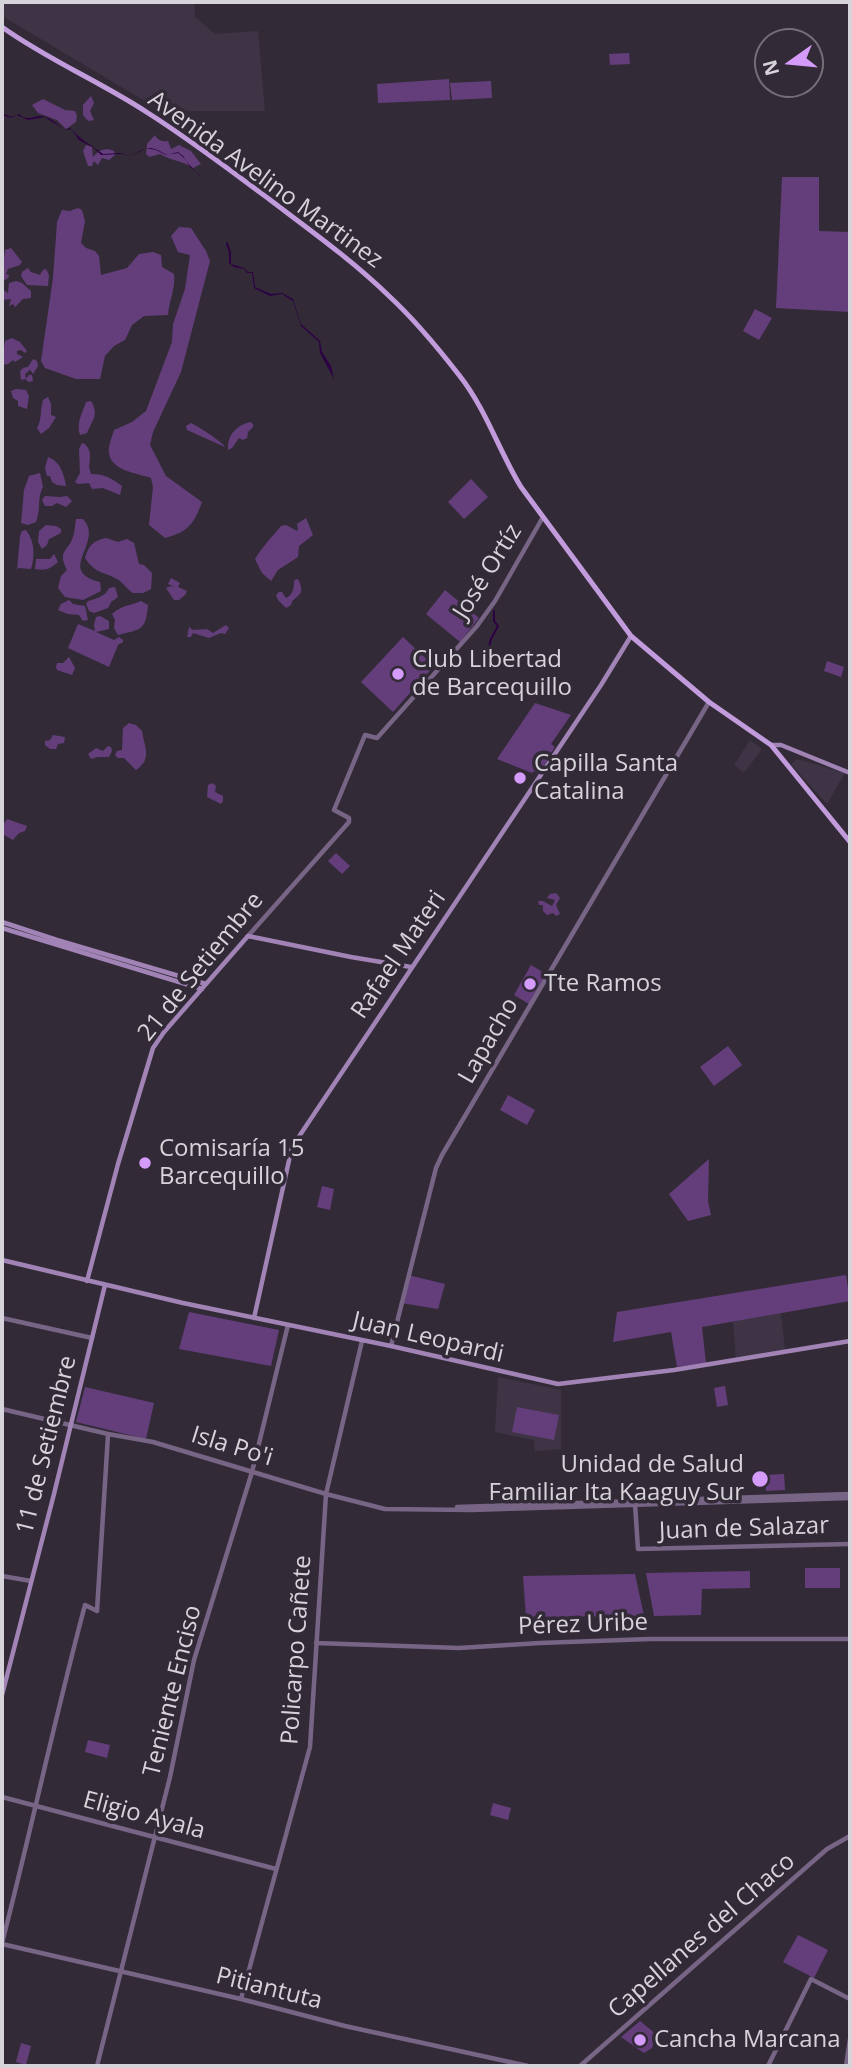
<!DOCTYPE html>
<meta charset="utf-8">
<style>
body{margin:0}
#map{position:relative;width:852px;height:2068px;overflow:hidden;background:#322b37;font-family:"Open Sans",sans-serif}
canvas{display:block}
.frame{position:absolute;inset:0;border:4px solid #d7d3da;pointer-events:none}
.north{position:absolute;left:754px;top:28px;width:70px;height:70px;box-sizing:border-box;background:#322b37;border:2px solid #746e78;border-radius:50%;rotate:255deg;font-size:19px;font-weight:700;line-height:28px;text-align:center;color:#d7d3da}
.north::after{content:'';display:block;margin:auto;width:24px;height:32px;background:#d59bfb;clip-path:polygon(50% 0,100% 100%,50% 72%,0 100%)}
</style>
<div id="map">
<canvas width="852" height="2068"></canvas>
<div class="frame"></div>
<div class="north">N</div>
</div>
<script>
const c = document.querySelector('canvas').getContext('2d');
c.lineJoin = 'round';
function paint(path, color) { c.fillStyle = color; c.fill(path, 'evenodd'); }
function trace(path, color, width, dash) { c.strokeStyle = color; c.lineWidth = width; c.lineCap = dash ? 'butt' : 'round'; c.setLineDash(dash || []); c.stroke(path); }
function label(font, color, halo, rows, align = 'center') {
  c.font = font + ' "Open Sans",sans-serif'; c.lineWidth = 7; c.setLineDash([]); c.textBaseline = 'middle'; c.strokeStyle = halo; c.fillStyle = color; for (const [text, x, y, turn = 0] of rows) {
    c.save(); c.translate(x, y); c.rotate((+turn || 0) * Math.PI / 180); c.textAlign = isNaN(turn) ? turn : align; if (halo) c.strokeText(text, 0, 0); c.fillText(text, 0, 0); c.restore();
  }
}
paint(new Path2D(`
 M2 2H194L195 17 215 34 258 31 265 111H162L2 16Z
 M750 740 762 749 744 773 734 765Z
 M797 759 845 773 827 804 791 764Z
 M781 1313 785 1350 736 1359 733 1321Z
 M498 1377 561 1390V1449L535 1451 534 1440 495 1432Z`), '#3e3445');
paint(new Path2D(`
 M629 53 630 64 610 65 609 54Z
 M449 79 450 100 378 103 377 84Z
 M491 81 492 98 452 100 450 83Z
 M91 96 94 103 90 111 94 120 88 121 83 115V105Z
 M43 99 65 110 75 111 77 116 76 122 66 129 57 120 38 113 32 105Z
 M155 135C157 140 162 142 168 141L171 149 179 145 191 151 201 164 193 168C182 160 171 161 160 154L149 157 146 154 147 144Z
 M86 145 92 147 93 157C99 150 105 147 114 151L115 155 109 160 102 158 98 165 94 161 92 166H88L83 151Z
 M782 177H819V231L850 232V312L776 308Z
 M78 208 82 210 85 221 81 243 86 248 95 251 99 256 101 275 127 268 139 254 153 252 161 255 162 267 174 274C176 286 169 302 168 315L144 316 132 325 125 340 114 346 105 356 100 379H76L45 368 41 361 53 278 57 222 62 210 70 211Z
 M179 227 191 228 206 251 210 261 181 372 153 432 150 445 166 476 202 502C194 524 188 532 165 538L149 525 153 487 151 478C137 473 111 471 109 453 108 446 112 437 114 430L132 422 146 411 172 342 173 324 185 289 190 255 178 252 171 236Z
 M11 248 22 262 20 265 8 269 6 274 9 275 8 278 2 282V259L4 258 5 250Z
 M28 268 31 272 40 275 43 270 46 269 49 275 48 286 27 285 21 276 22 272Z
 M16 281 22 283 31 291V298L23 299 15 307 13 304 9 306 11 299 2 300V289L8 293 9 283Z
 M755 309 772 318 759 340 743 331Z
 M12 338 20 342 27 351 25 353 21 350 17 351V354L23 357 15 362 13 360 8 364 2 365 5 341Z
 M33 359 37 361 38 366 33 374 29 368 30 370 25 374 26 379 29 375H32L33 381 29 382 25 379 21 380 20 371 23 368 28 367Z
 M16 389 26 390 29 396 27 409 18 406V401L13 398 11 391Z
 M48 397 51 404V415L56 417 49 428 41 434 37 428C42 420 40 409 43 400Z
 M91 401C99 415 93 419 87 433L80 435C76 423 82 414 86 402Z
 M250 422 253 424V427L248 432 247 438 243 440 239 438 232 448 228 450C227 436 235 426 250 422Z
 M191 423C199 427 220 440 225 447L187 430 186 426Z
 M82 443 85 444C92 451 90 458 89 467L91 474C105 474 111 478 122 486L120 495 103 488 92 489 89 483 78 484 75 482 80 473 79 449Z
 M48 457C60 461 64 474 66 486L57 485 52 482 50 476H47L45 468Z
 M40 473 43 487C37 497 41 510 36 522L28 525 21 523 24 490 29 476Z
 M471 479 488 497 464 519 448 502Z
 M45 496 60 497 67 496 72 501 66 507 57 503 52 506H45L42 500Z
 M306 518 313 535 299 546 298 557 278 570 271 581 262 573 255 559C263 546 272 537 281 526L286 525 297 531 298 529 297 524Z
 M76 519H83C105 542 55 571 100 582L101 591 83 600 65 597 58 588 61 576 67 570C57 550 68 552 73 537 75 531 75 525 76 519Z
 M46 525 56 526 61 529V533L49 539 47 545 42 549 38 542 39 531Z
 M26 530C35 542 35 556 31 569L18 568 17 571 20 536 22 531Z
 M106 538 118 542 127 539 134 543 139 564 144 565 152 573 151 589 143 593H133C128 590 125 585 120 581 106 571 97 576 85 558 89 545 93 541 106 538Z
 M54 554 58 562C50 569 46 571 35 569L36 559H50Z
 M171 578 180 583 178 587 187 591 185 595 179 600H174L166 588 171 586 176 587 168 584Z
 M296 579 299 580C300 584 302 589 301 592 298 598 292 598 291 605L286 608 278 600 276 595 279 592H282L286 598C293 595 294 588 294 581Z
 M115 587 118 597 111 602 108 608 94 613 89 611 86 604 88 601C96 599 106 596 109 588Z
 M445 590 479 618 460 642 426 614Z
 M69 600 73 604 85 606 88 620 83 621 79 615 68 614 58 610 61 604Z
 M141 601 148 605C146 631 141 629 118 635L114 628 115 620 112 614C122 605 129 606 141 601Z
 M100 616 109 621V629L96 632 114 640 119 637 123 640V642L118 645 109 667 68 648 78 624 95 631 94 625 96 617Z
 M226 625 229 628 225 634 221 633 209 638 193 633 191 637H187L189 627 193 630 207 629 213 633Z
 M403 637 434 666 393 712 361 682Z
 M69 657 75 668 72 675 57 670 56 667 57 663H63Z
 M827 661 844 667 841 677 824 671Z
 M535 703 571 715 551 744 555 747 539 774 534 771 532 773 497 759Z
 M129 723 136 725 142 731C144 746 153 759 136 770L124 758H118L115 755 117 751 122 750 123 728Z
 M53 735 65 737 64 743 58 744 56 749H50L45 745V741L50 740Z
 M108 746 111 747 112 751 109 757H98L91 759 88 754 96 748 103 751Z
 M212 783 216 786 215 792 223 796V801L221 804 207 797 208 785Z
 M7 819 27 826 25 831 19 833 13 840 4 835 3 825Z
 M336 853 350 866 342 874 328 861Z
 M556 893 560 898 556 905 560 914 556 916 553 913 547 915 543 911V905H539L538 901H543L552 906 555 900 547 898 550 894Z
 M531 965 546 974 529 1004 514 995Z
 M728 1046 742 1065 714 1086 700 1067Z
 M508 1095 535 1110 527 1125 500 1110Z
 M709 1159 708 1201 711 1215 688 1221 669 1194Z
 M322 1186 334 1189 330 1210 317 1207Z
 M408 1275 445 1284 438 1309 401 1303Z
 M846 1275 850 1301 702 1327 706 1363 677 1367 671 1332 613 1342 617 1312Z
 M189 1312 279 1330 271 1366 179 1349Z
 M725 1386 728 1405 717 1407 714 1388Z
 M85 1387 154 1403 146 1439 76 1422Z
 M517 1407 559 1415 554 1440 512 1432Z
 M784 1474 785 1490 766 1491 765 1475Z
 M805 1568H840V1588H805Z
 M750 1571V1588L702 1589 701 1615 654 1616 646 1573Z
 M635 1574 644 1616 526 1617 523 1576Z
 M88 1740 110 1745 107 1758 85 1752Z
 M493 1803 511 1808 508 1820 490 1815Z
 M798 1935 828 1950 814 1978 783 1962Z
 M640 2021 657 2035 652 2048 644 2053 621 2037Z
 M21 2043 31 2046 26 2065 16 2062Z`), '#643e7b');
paint(new Path2D(`
 M2 113 11 117 19 114C27 121 31 117 40 116 48 116 59 124 64 130L70 128C82 141 90 144 103 154L120 153 132 156C147 145 151 146 167 155L178 152 183 156 190 167 203 178C192 171 187 159 178 153L166 155 156 150 146 148 132 156 121 154 101 155 94 148 79 140 71 129 64 130C57 123 52 123 45 117L28 120 17 115 11 118 2 115Z
 M227 241 231 252V264L244 268 248 272H253L255 287 271 294 282 293 293 299 301 324 320 341 322 352 331 366 334 379 320 353 319 342 301 326 293 301 282 294 270 296 254 288 252 273H247L244 269 234 267 229 263V252L226 244Z`), '#2d0043');
trace(new Path2D(`
 M488 651 491 639 498 626 494 621V611`), '#2d0043', 2);
trace(new Path2D(`
 M248 936 349 822V818L334 810 365 735 377 738 477 626 495 601 543 517
 M2 1318 92 1338
 M391 1346 436 1168 442 1155 709 702
 M2 1409 108 1434 153 1442 326 1494 385 1509 471 1510 850 1498
 M635 1504 638 1549 850 1544
 M457 1507 850 1494
 M2 1576 31 1581
 M316 1643 459 1648 540 1643 650 1639H850
 M2 1797 276 1869
 M2 1943C31 1831 55 1717 85 1605L97 1611 108 1435
 M2 1944 241 1999 345 2026 528 2066
 M241 1999 310 1747 326 1494 362 1341
 M97 2066 170 1777 194 1660 252 1472 288 1325
 M580 2066 827 1849 850 1836
 M768 2066 811 1979 850 1999
 M846 2066 850 2039`), '#786585', 4.5);
trace(new Path2D(`
 M771 745H781L850 773
 M2 922 57 940 206 984
 M2 928 202 989
 M2 1260 183 1303 391 1346 558 1384 674 1370 850 1341
 M87 1281 118 1164 153 1048 164 1032 248 936 351 957 411 967
 M254 1318 292 1147 601 685 631 636
 M2 1695 54 1494 105 1285`), '#a183b6', 4.5);
trace(new Path2D(`
 M2 27C48 60 101 82 148 113 189 139 227 168 265 196 307 228 351 259 389 296 415 320 438 348 459 375 486 409 499 451 521 487L631 636 709 702 771 745 850 842`), '#c29bdc', 5);
for (const [x, y, r, color] of [
 [398,674,7,"#d59bfb"],
 [520,778,7,"#d59bfb"],
 [530,984,7,"#d59bfb"],
 [145,1163,7,"#d59bfb"],
 [760,1479,9,"#d59bfb"],
 [640,2040,7,"#d59bfb"]
]) { const dot = new Path2D(); dot.arc(x, y, r, 0, 2 * Math.PI); c.fillStyle = color; c.fill(dot); trace(dot, '#322b37', 2.5); }
label('24px', '#d7d3da', '#322b37', [
 ["Avenida Avelino Martinez",265,180,36],
 ["José Ortíz",488,572,-58],
 ["Rafael Materi",399,955,-56],
 ["21 de Setiembre",201,967,-51],
 ["Lapacho",489,1041,-60],
 ["Juan Leopardi",428,1338,13],
 ["11 de Setiembre",47,1445,-76],
 ["Isla Po'i",232,1447,17],
 ["Juan de Salazar",744,1529,-2],
 ["Pérez Uribe",583,1625,-2],
 ["Policarpo Cañete",297,1650,-86],
 ["Teniente Enciso",173,1691,-76],
 ["Eligio Ayala",144,1816,15],
 ["Capellanes del Chaco",702,1936,-41],
 ["Pitiantuta",269,1989,14]
]);
label('24px', '#d7d3da', '#322b37', [
 ["Club Libertad",412,660],
 ["de Barcequillo",412,688],
 ["Capilla Santa",534,764],
 ["Catalina",534,792],
 ["Tte Ramos",544,984],
 ["Comisaría 15",159,1149],
 ["Barcequillo",159,1177],
 ["Unidad de Salud",744,1465,"right"],
 ["Familiar Ita Kaaguy Sur",744,1493,"right"],
 ["Cancha Marcana",654,2040]
], 'left');
</script>
